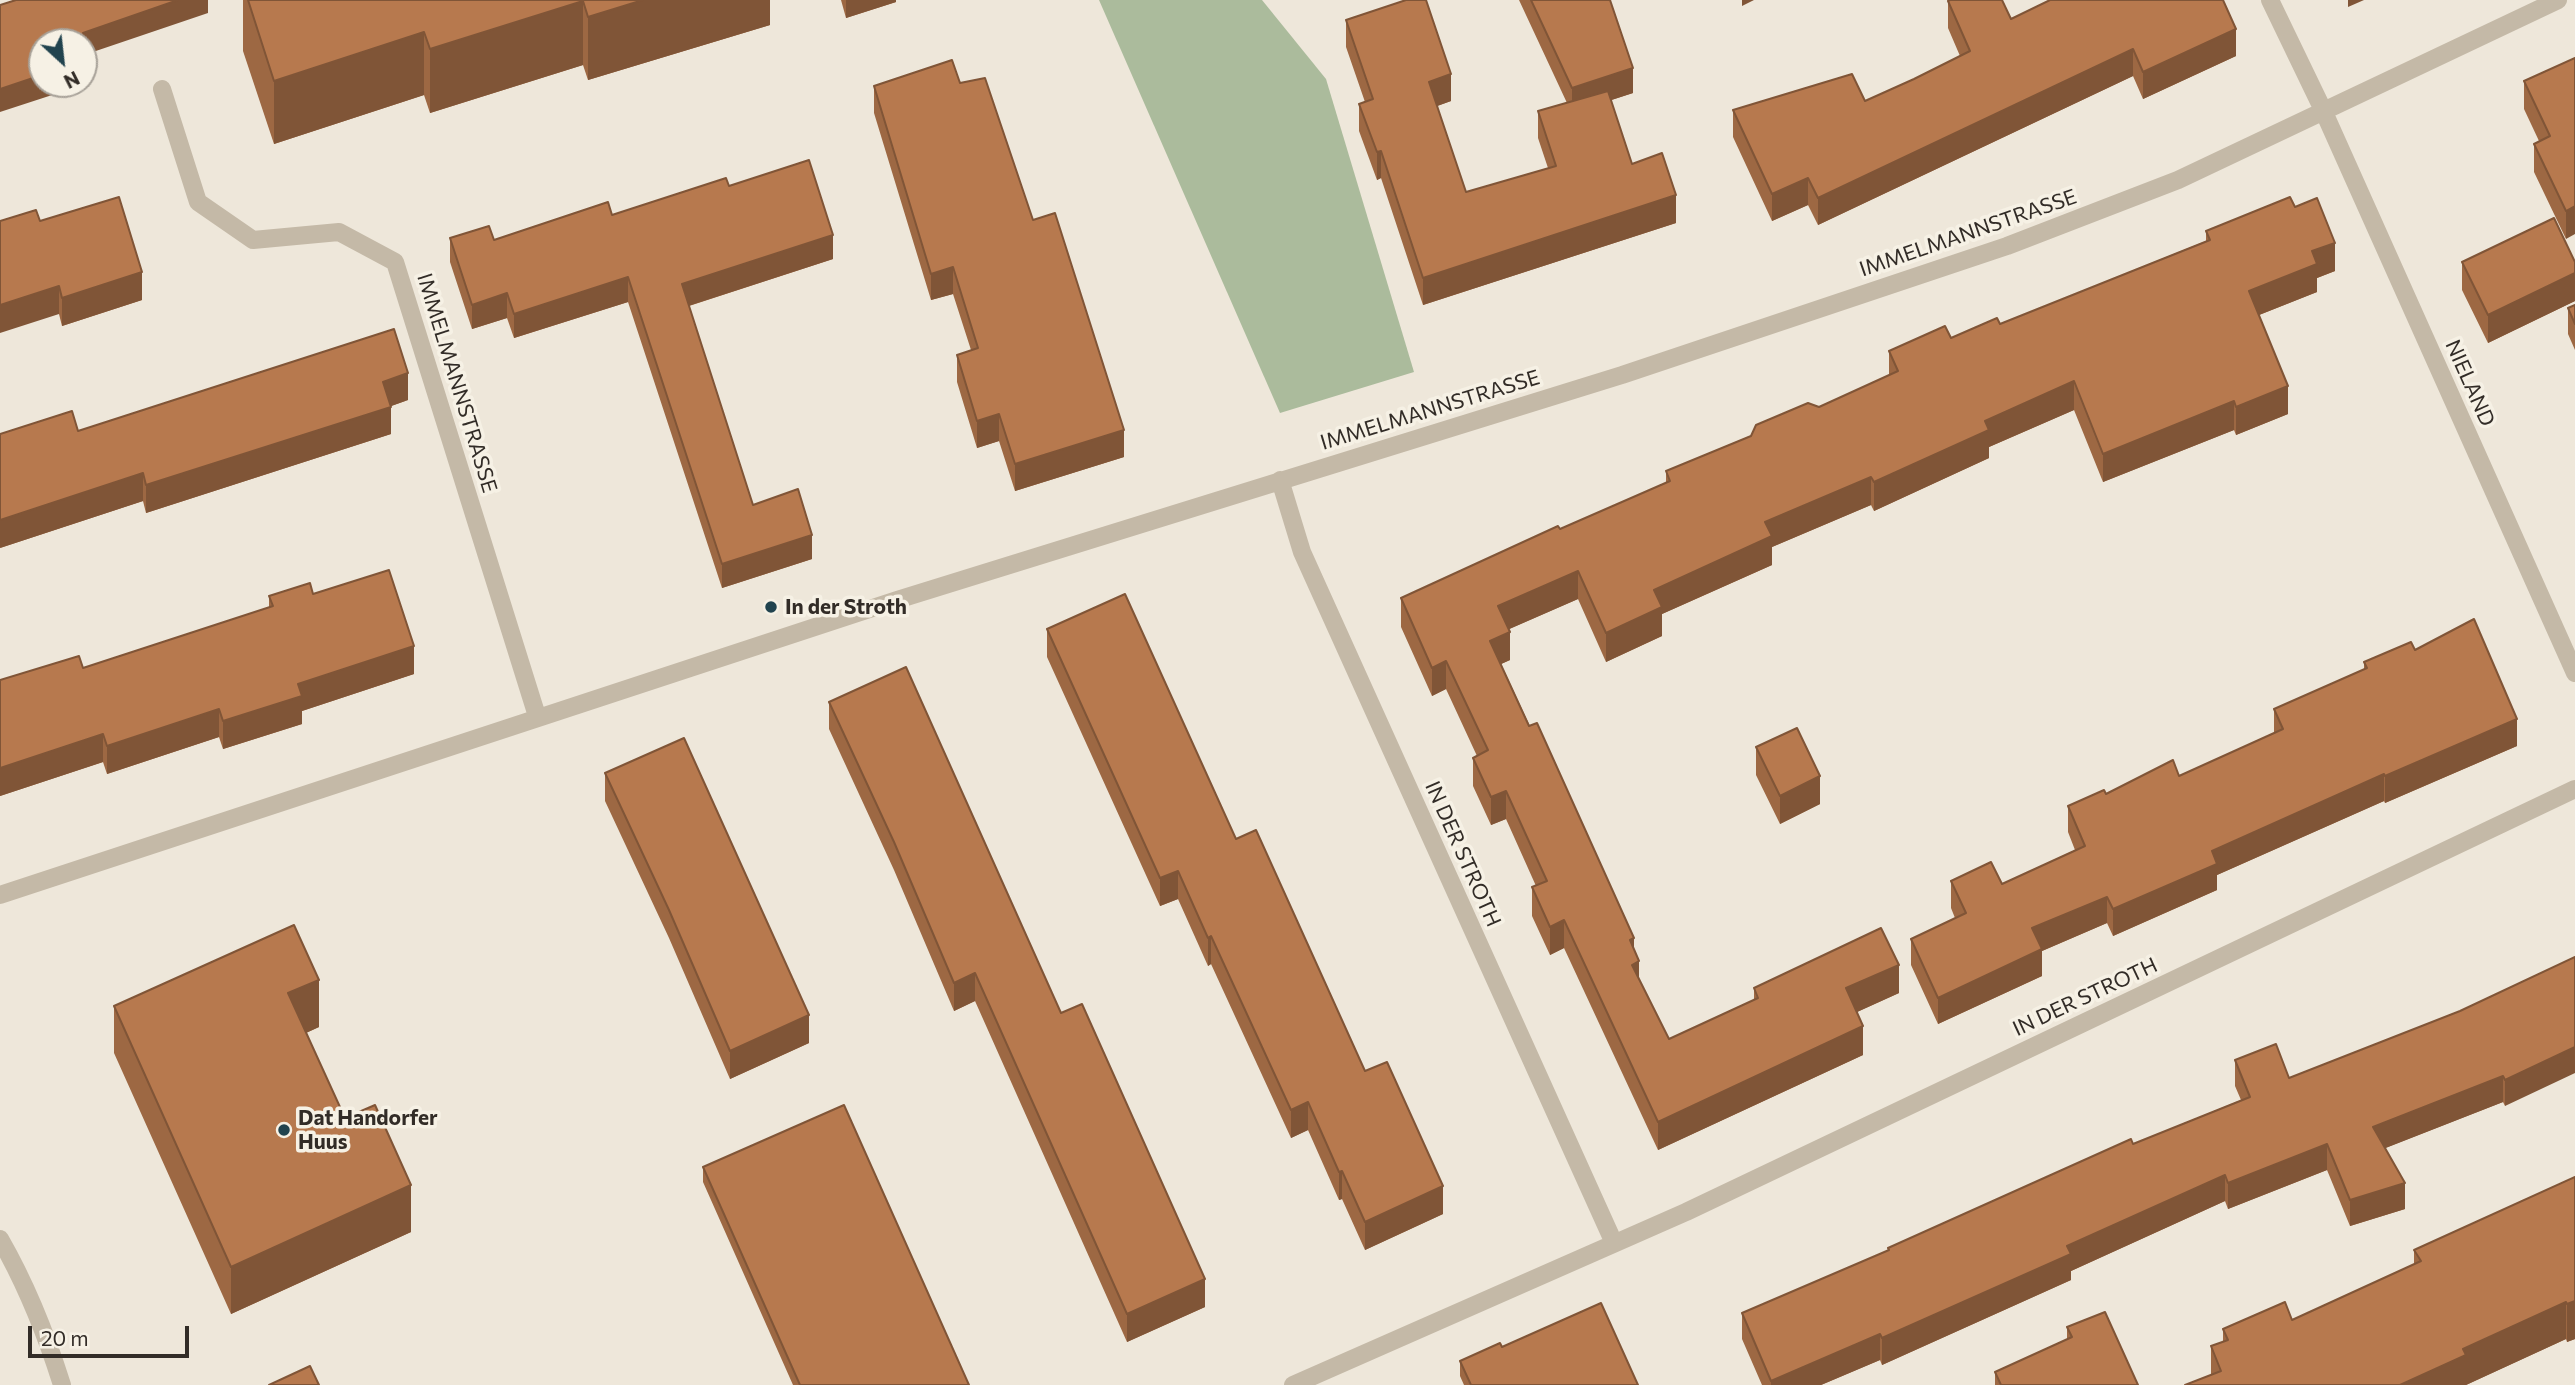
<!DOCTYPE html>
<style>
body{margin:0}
#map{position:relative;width:2575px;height:1385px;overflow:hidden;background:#eee7da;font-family:Commissioner,sans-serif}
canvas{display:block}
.north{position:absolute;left:28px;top:28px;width:70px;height:70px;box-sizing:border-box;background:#f6f1e5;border:2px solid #a8a299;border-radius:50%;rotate:153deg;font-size:19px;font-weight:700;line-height:28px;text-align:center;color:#322c27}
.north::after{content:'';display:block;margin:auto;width:24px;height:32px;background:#21434e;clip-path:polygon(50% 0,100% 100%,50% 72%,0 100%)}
.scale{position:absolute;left:28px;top:1326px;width:161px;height:32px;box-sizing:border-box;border:4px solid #322c27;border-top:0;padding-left:9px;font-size:21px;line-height:24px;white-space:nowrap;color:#322c27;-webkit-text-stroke:5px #f6f1e5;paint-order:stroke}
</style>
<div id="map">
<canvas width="2575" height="1385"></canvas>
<div class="north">N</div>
<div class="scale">20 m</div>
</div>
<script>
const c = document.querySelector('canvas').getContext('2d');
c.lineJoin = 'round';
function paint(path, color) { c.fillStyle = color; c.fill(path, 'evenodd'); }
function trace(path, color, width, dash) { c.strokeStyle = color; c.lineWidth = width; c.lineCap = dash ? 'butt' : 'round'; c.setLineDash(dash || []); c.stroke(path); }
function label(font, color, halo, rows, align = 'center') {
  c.font = font + ' Commissioner,sans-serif'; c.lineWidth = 7; c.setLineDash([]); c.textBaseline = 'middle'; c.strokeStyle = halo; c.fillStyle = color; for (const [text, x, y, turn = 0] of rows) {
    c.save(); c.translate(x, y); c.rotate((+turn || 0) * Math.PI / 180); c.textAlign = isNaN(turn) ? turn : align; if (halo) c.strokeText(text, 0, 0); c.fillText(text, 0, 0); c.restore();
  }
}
paint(new Path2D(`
 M1099 0H1262L1326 79 1414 372 1280 413Z`), '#abbb9c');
trace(new Path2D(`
 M2270 0 2323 110 2575 673
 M162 89 198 202 253 240 339 232 395 262 537 716
 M1280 480 1302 552 1614 1243
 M0 895 897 600 1622 375 2007 246 2178 180 2558 0
 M0 1239C27 1286 46 1334 62 1385
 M1293 1385 1686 1212 2575 789`), '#c4b9a7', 18);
paint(new Path2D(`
 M243 0H770V25L588 80 583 65 430 113 424 95 274 144 243 51Z
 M841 0H896V2L846 18Z
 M1519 0H1610L1633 93 1611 100 1632 164 1676 223 1423 305 1381 178 1377 180 1359 131V104L1365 102 1346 47V20L1451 101 1437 106 1466 192 1548 168 1538 138V111L1567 103Z
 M1948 1 2011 19 2236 56 2143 99 2133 76 1818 225 1808 205 1772 221 1733 137V110L1865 101 1914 79 1960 56 1948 28Z
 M2575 58 2566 239 2534 172V144L2539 141 2524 109V81Z
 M960 83 1033 220 1124 457 1015 491 999 441 977 448 957 382V355L971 350 953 294 931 300 874 113V86Z
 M729 186 833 259 689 306 753 505 812 559 722 588 628 302 514 338 507 318 472 329 450 262V238L494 240 612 215Z
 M2295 207 2335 271 2317 278V292L2259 315 2288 414 2236 435 2234 430 2103 482 2074 410 1989 447V458L1874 511 1871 505 1772 547V565L1662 614V636L1606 662 1578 599 1509 629 1510 660 1501 664 1634 949 1639 979 1669 1039 1754 1000V988L1899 993 1857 1012 1863 1055 1658 1150 1564 948 1550 955 1532 916V887L1536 886 1506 819 1491 825 1473 786V758L1477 756 1446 689 1432 696 1401 627V598L1666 483V471L1819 407 1889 375V351L1951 338 2000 324 2206 241V231Z
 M40 221 142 300 62 326 59 314Z
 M2462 262H2575V301L2488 343 2462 290Z
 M2575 305V350L2568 334V308Z
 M408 400 391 406V434L146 513 143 501 0 548 78 431Z
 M313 594 414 674 302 711V724L223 749 219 737 107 774 103 762 0 796V680L83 668 269 608V596Z
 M1047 629 1236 839 1443 1214 1365 1250 1342 1199 1339 1200 1308 1130 1291 1138 1211 964 1208 966 1178 899 1160 906 1047 657Z
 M2415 650 2517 746 2385 803 2384 801 2217 875V890L2113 936 2107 923 2042 951V976L1938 1024 1911 965V939L1955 918 1951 908V881L2002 884 2075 850 2068 832V806L2106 794 2179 776 2274 733V709L2364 669V662Z
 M829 702 1061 1013 1205 1307 1127 1342 975 1001 954 1011 894 870 829 729Z
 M1756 747 1820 804 1780 824 1756 775Z
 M605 773 809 1043 730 1079 669 938 605 801Z
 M2575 957 2505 1106 2503 1102 2385 1148 2405 1209 2350 1226 2327 1170 2228 1209 2225 1201 2071 1271V1280L1882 1365 1880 1360 1821 1385H1762L1742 1339V1313L1888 1251V1248L2133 1144 2241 1100 2235 1086V1060L2289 1078 2460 1011Z
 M114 1006 319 1027 306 1033 345 1118 411 1232 231 1314 114 1053Z
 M703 1167 969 1385H793L703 1182Z
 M2575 1177V1339L2567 1342 2566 1339 2466 1385 2211 1375V1346L2223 1342V1329L2292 1320 2414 1264V1250Z
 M2067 1327 2138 1385H1995V1372L2067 1339Z
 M1502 1347 1638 1385H1464L1460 1376V1361Z`), '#9d6843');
paint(new Path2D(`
 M178 0H208V13L84 55 83 33Z
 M643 0H770V25L588 80V17Z
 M846 0H896V2L846 18Z
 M1742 0H1754L1742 6Z
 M2348 0H2364L2348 7Z
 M583 1V65L430 113V49Z
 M2236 29V56L2143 99V72Z
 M424 32V95L274 144V81Z
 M2133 49V76L1818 225V198Z
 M92 59V82L0 112V89L42 75V84H84V61Z
 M1633 68V93L1572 113V88Z
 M1451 74V101L1429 109V82Z
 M1381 151V178L1377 180V152Z
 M1808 178V205L1772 221V194Z
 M1676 195V223L1423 305V278Z
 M2575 206V234L2566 239V211Z
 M833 235V259L682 308V284Z
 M2335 243V271L2317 278V292L2249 319V291L2312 251Z
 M953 267V294L931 300V274Z
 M142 272V300L62 326V298Z
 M2575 273V301L2488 343V315Z
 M628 277V302L514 338V314Z
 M59 286V314L0 333V305Z
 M507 293V318L472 329V305Z
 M408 373V400L383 409V382Z
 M2074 381V410L1989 447V458L1874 511V482L1985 421Z
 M2288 386V414L2236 435V407Z
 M2234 401V430L2103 482V454Z
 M391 407V434L146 513V485Z
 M999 414V441L977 448V421Z
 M1124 430V457L1015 491V464Z
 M143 473V501L0 548V520Z
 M1871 477V505L1772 547V565L1662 614V636L1606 662V633L1654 590 1765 522Z
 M812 535V559L722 588V564Z
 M1578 571V599L1498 634V606Z
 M1510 632V660L1490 669V641Z
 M414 646V674L302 711V724L223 749V721L298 684Z
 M1446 661V689L1432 696V668Z
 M219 709V737L107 774V746Z
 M2517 719V746L2385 803V776Z
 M103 734V762L0 796V768Z
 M2384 774V801L2217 875V890L2113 936V909L2212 851Z
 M1820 776V804L1780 824V796Z
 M1506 791V819L1491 825V797Z
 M1178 871V899L1160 906V878Z
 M2107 897V923L2042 951V976L1938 1024V998L2032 928Z
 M1564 920V948L1550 955V927Z
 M1211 936V964L1208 966V938Z
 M1634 938V964L1639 961V990L1632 967 1630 940Z
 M1899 965V993L1846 1017V988Z
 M975 973V1001L954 1011V983Z
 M319 980V1027L288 1041V993Z
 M809 1015V1043L730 1079V1051Z
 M1863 1026V1055L1658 1150V1122Z
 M2575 1047V1073L2505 1106V1080Z
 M2503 1076V1102L2373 1153V1127Z
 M1308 1102V1130L1291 1138V1110Z
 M2327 1144V1170L2228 1209V1183Z
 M1342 1171V1199L1339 1200V1172Z
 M2225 1175V1201L2071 1271V1280L1882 1365V1338L2067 1246Z
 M2405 1183V1209L2350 1226V1200Z
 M411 1185V1232L231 1314V1267Z
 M1443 1186V1214L1365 1250V1222Z
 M1205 1279V1307L1127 1342V1314Z
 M2575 1301V1339L2567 1342V1304Z
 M2566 1302V1339L2466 1385H2400L2463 1349Z
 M1880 1334V1360L1821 1385H1771V1381Z`), '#805537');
const building = new Path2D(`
 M16 0H178L83 33 92 59 84 61V42H42V75L0 89V5Z
 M248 0H643L588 17 583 1 430 49 424 32 274 81Z
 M1406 0H1426L1451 74 1429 82 1466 192 1556 166 1538 111 1608 91 1632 164 1662 153 1676 195 1423 278 1381 151 1377 152 1359 104 1373 99 1346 20Z
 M1531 0H1610L1633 68 1572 88Z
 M1950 0H2002L2011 19 2050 0H2223L2236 29 2143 72 2133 49 1818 198 1808 178 1772 194 1733 110 1852 74 1865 101 1914 79 1970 51 1948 1Z
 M2575 58V206L2566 211 2534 144 2550 136 2524 81Z
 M952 60 960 83 985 78 1033 220 1055 213 1124 430 1015 464 999 414 977 421 957 355 978 348 953 267 931 274 874 86Z
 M809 160 833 235 682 284 753 505 798 489 812 535 722 564 628 277 514 314 507 293 472 305 450 238 489 226 494 240 608 202 612 215 726 178 729 186Z
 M119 197 142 272 62 298 59 286 0 305V221L36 210 40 221Z
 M2290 197 2295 207 2317 198 2335 243 2312 251 2317 264 2249 291 2288 386 2236 407 2234 401 2103 454 2074 381 1985 421 1989 430 1874 482 1871 477 1765 522 1772 536 1654 590 1662 607 1606 633 1578 571 1498 606 1510 632 1490 641 1529 726 1537 723 1634 938 1630 940 1639 961 1632 965 1669 1039 1758 998 1754 988 1881 928 1899 965 1846 988 1863 1026 1658 1122 1564 920 1550 927 1532 887 1547 881 1506 791 1491 797 1473 758 1488 750 1446 661 1432 668 1401 598 1558 526 1560 529 1670 481 1666 471 1751 436 1756 425 1808 403 1819 407 1898 371 1889 351 1945 326 1951 338 1997 318 2000 324 2210 240 2206 231Z
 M2554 218 2575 262V273L2488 315 2462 262Z
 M2575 305V324L2568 308Z
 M394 329 408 373 383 382 391 407 146 485 143 473 0 520V434L72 411 78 431Z
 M389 570 414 646 298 684 302 696 223 721 219 709 107 746 103 734 0 768V680L79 656 83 668 273 606 269 596 310 583 313 594Z
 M1125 594 1236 839 1256 830 1365 1071 1387 1062 1443 1186 1365 1222 1342 1171 1339 1172 1308 1102 1291 1110 1211 936 1208 938 1178 871 1160 878 1047 629Z
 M2474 619 2517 719 2385 776 2384 774 2212 851 2217 864 2113 909 2107 897 2032 928 2042 949 1938 998 1911 939 1966 913 1951 881 1991 862 2002 884 2085 846 2068 806 2104 790 2106 794 2173 760 2179 776 2283 729 2274 709 2367 668 2364 662 2411 642 2415 650Z
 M906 667 1061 1013 1082 1004 1205 1279 1127 1314 975 973 954 983 894 842 829 702Z
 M1797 728 1820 776 1780 796 1756 747Z
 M684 738 809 1015 730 1051 669 910 605 773Z
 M294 925 319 980 288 993 345 1118 375 1105 411 1185 231 1267 114 1006Z
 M2575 957V1047L2505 1080 2503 1076 2373 1127 2405 1183 2350 1200 2327 1144 2228 1183 2225 1175 2067 1246 2071 1254 1882 1338 1880 1334 1771 1381 1742 1313 1889 1250 1888 1248 2131 1139 2133 1144 2250 1097 2235 1060 2276 1044 2289 1078 2460 1011Z
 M844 1105 969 1385H800L703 1167Z
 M2575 1177V1301L2567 1304 2566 1302 2463 1349 2466 1355 2400 1385H2185L2221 1371 2211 1346 2228 1340 2223 1329 2285 1302 2292 1320 2421 1261 2414 1250Z
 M1601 1303 1638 1385H1471L1460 1361 1500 1343 1502 1347Z
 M2105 1312 2138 1385H2001L1995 1372 2072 1337 2067 1327Z
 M310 1366 319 1385H269Z`);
paint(building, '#b7794e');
trace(building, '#805537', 2);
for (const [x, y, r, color] of [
 [771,607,7,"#21434e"],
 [284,1130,7,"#21434e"]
]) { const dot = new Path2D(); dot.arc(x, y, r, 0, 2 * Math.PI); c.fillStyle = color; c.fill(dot); trace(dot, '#f6f1e5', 2.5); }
label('21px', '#322c27', '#f6f1e5', [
 ["IMMELMANNSTRASSE",1968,233,-19],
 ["IMMELMANNSTRASSE",457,383,73],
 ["NIELAND",2470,383,66],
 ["IMMELMANNSTRASSE",1430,410,-17],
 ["IN DER STROTH",1463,854,66],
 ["IN DER STROTH",2085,997,-25]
]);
label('bold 21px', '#322c27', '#f6f1e5', [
 ["In der Stroth",785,607],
 ["Dat Handorfer",298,1118],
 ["Huus",298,1142]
], 'left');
</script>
